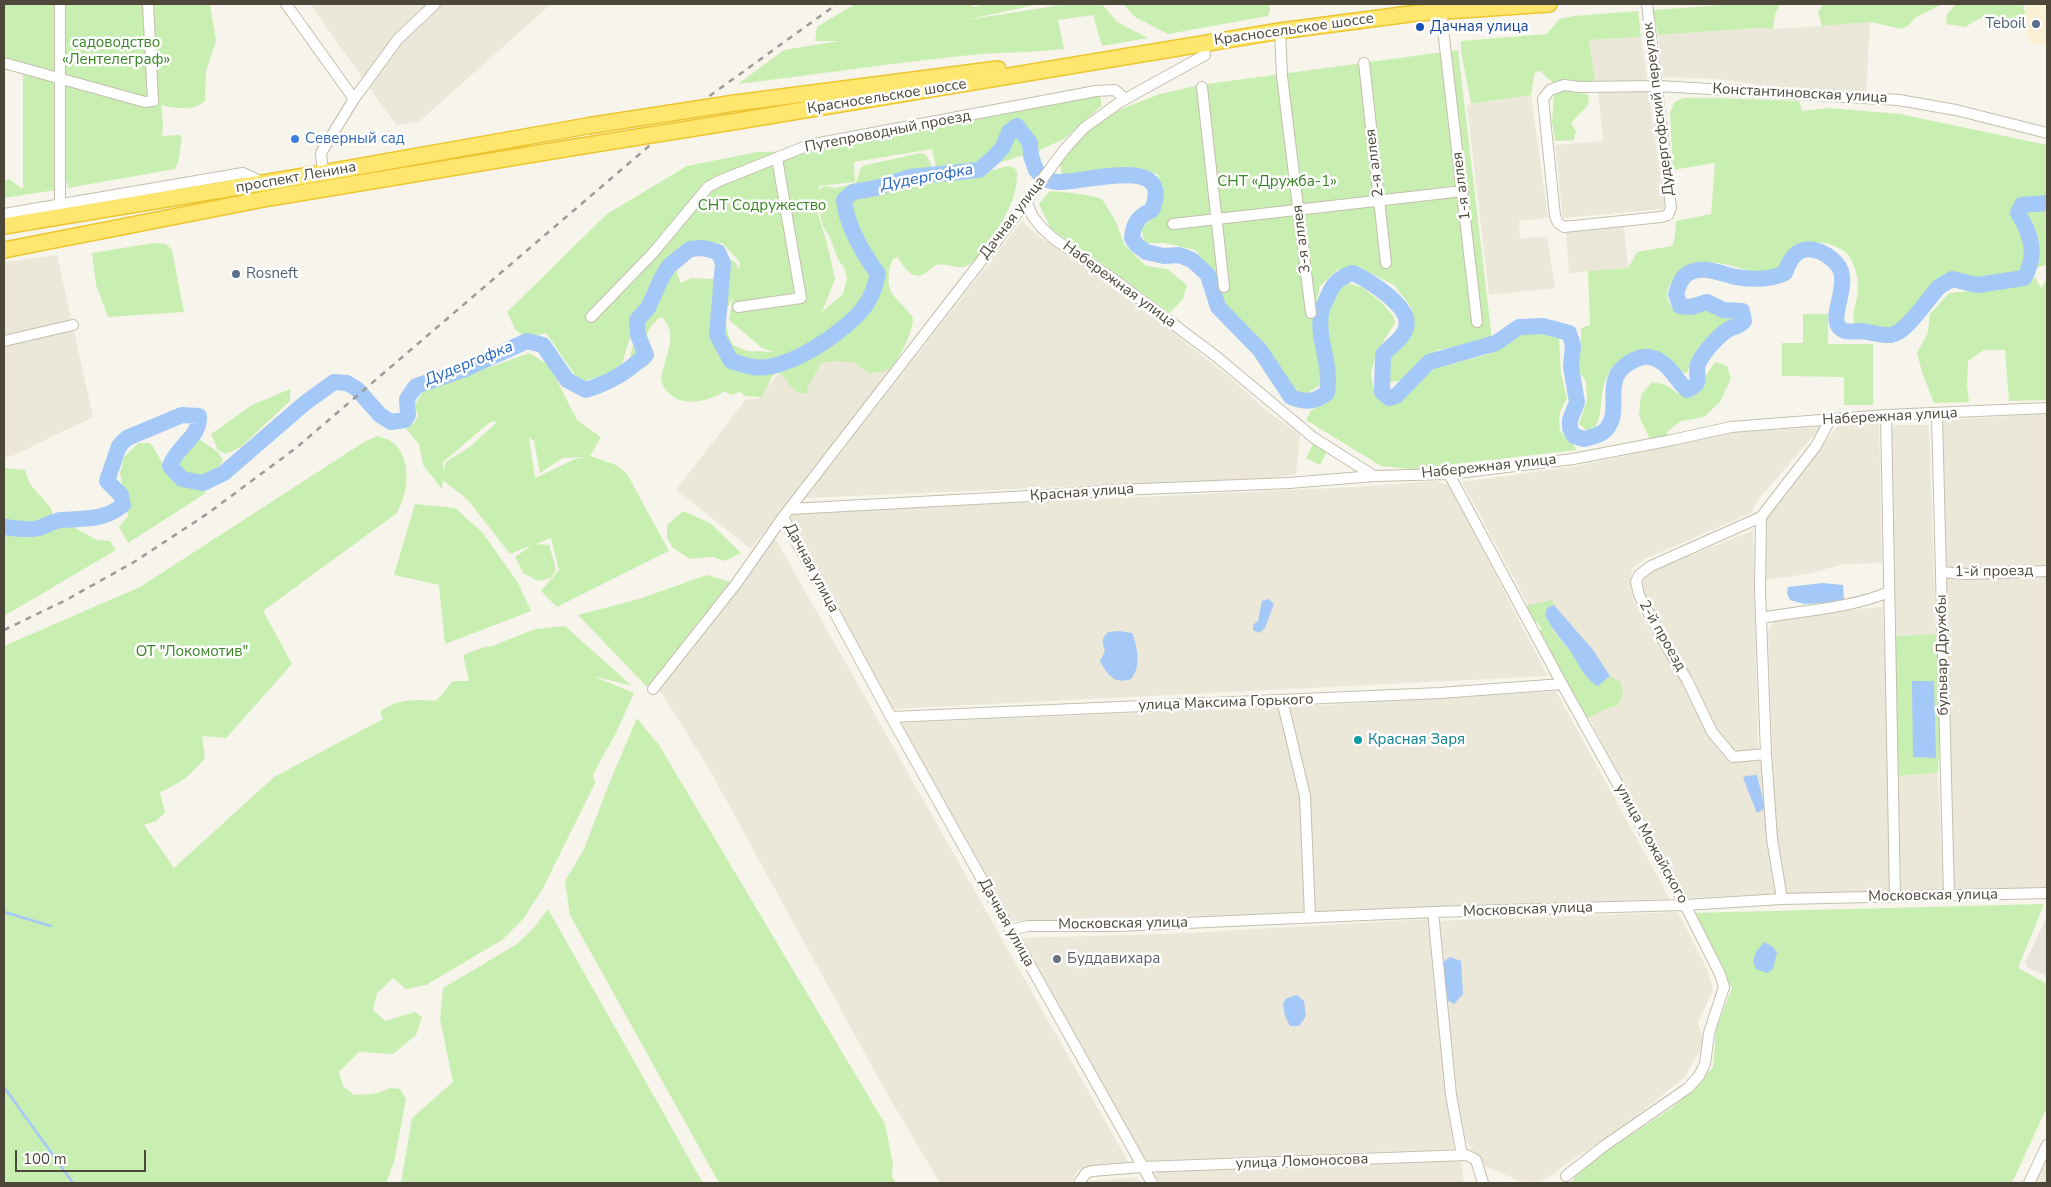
<!DOCTYPE html>
<meta charset="utf-8">
<style>
body{margin:0}
#map{position:relative;width:2051px;height:1187px;overflow:hidden;background:#f7f5eb;font-family:"Nunito Sans",sans-serif}
canvas{display:block}
.frame{position:absolute;inset:0;border:5px solid #4c4738;pointer-events:none}
.scale{position:absolute;left:15px;top:1150px;width:131px;height:22px;box-sizing:border-box;border:2px solid #4c4738;border-top:0;padding-left:6px;font-size:15px;line-height:18px;white-space:nowrap;color:#4c4738;-webkit-text-stroke:4px #fff;paint-order:stroke}
</style>
<div id="map">
<canvas width="2051" height="1187"></canvas>
<div class="frame"></div>
<div class="scale">100 m</div>
</div>
<script>
const c = document.querySelector('canvas').getContext('2d');
c.lineJoin = 'round';
function paint(path, color) { c.fillStyle = color; c.fill(path, 'evenodd'); }
function trace(path, color, width, dash) { c.strokeStyle = color; c.lineWidth = width; c.lineCap = dash ? 'butt' : 'round'; c.setLineDash(dash || []); c.stroke(path); }
function label(font, color, halo, rows, align = 'center') {
  c.font = font + ' "Nunito Sans",sans-serif'; c.lineWidth = 5; c.setLineDash([]); c.textBaseline = 'middle'; c.strokeStyle = halo; c.fillStyle = color; for (const [text, x, y, turn = 0] of rows) {
    c.save(); c.translate(x, y); c.rotate((+turn || 0) * Math.PI / 180); c.textAlign = isNaN(turn) ? turn : align; if (halo) c.strokeText(text, 0, 0); c.fillText(text, 0, 0); c.restore();
  }
}
paint(new Path2D(`
 M310 4H551L420 121 396 125Z
 M1870 22 1866 93 1796 90 1718 79 1662 77 1658 35 1758 28 1774 29 1822 26Z
 M1641 37 1648 83 1595 82 1589 40Z
 M1648 87 1665 209 1563 218 1555 145 1603 141 1598 91Z
 M1531 95 1548 218 1519 221 1520 238 1547 237 1555 288 1489 295 1467 105Z
 M1022 221 1038 236 1125 294 1233 380 1265 409 1300 435 1296 474 1273 478 805 498Z
 M1624 226 1628 268 1569 273 1566 231Z
 M57 255 93 417 10 457H4V262Z
 M873 348 894 365 751 549 676 490 745 400 759 398 777 375 809 373 821 358Z
 M2047 414V888L1953 891 1943 420Z
 M1879 423 1882 563 1845 564 1807 574 1764 580 1765 515 1839 425Z
 M1891 425H1929L1936 634 1896 636Z
 M1821 427 1757 501 1751 513 1645 559 1632 569 1630 586 1634 602 1660 649 1684 683 1706 733 1729 762 1760 760 1779 889 1777 894 1686 898 1462 482 1578 466 1734 432Z
 M1436 481 1449 485 1548 676 891 709 787 525 794 513 1355 487Z
 M1753 530 1758 749 1733 752 1715 730 1692 676 1667 640 1641 585 1647 573Z
 M775 538 1130 1165 1078 1170 1071 1183H940L886 1092 708 767 659 689Z
 M1883 607 1891 894 1787 893 1776 848 1768 631 1775 620 1834 611Z
 M1556 691 1670 899 1275 914 1009 921 899 723 1347 704Z
 M1938 773 1943 891 1901 890 1898 776Z
 M1678 912 1708 971 1713 990 1698 1023 1704 1043 1685 1077 1634 1118 1539 1183H1525L1480 1164 1461 1131 1440 1007 1434 921Z
 M1430 919 1454 1149 1142 1161 1016 938 1168 934Z
 M2047 1154V1183H2034Z
 M1429 1161H1461L1464 1183H1159L1154 1175 1160 1171Z
 M1137 1177 1141 1183H1086L1087 1181Z`), '#ebe8d9');
paint(new Path2D(`
 M2028 4H2047V45H2031L2026 31V13Z`), '#f9f0d6');
paint(new Path2D(`
 M2047 916V976L2028 968 2025 963Z`), '#e7e4dc');
paint(new Path2D(`
 M4 4H210L216 41 206 71 205 101C192 112 177 108 161 105L163 125 162 136 180 135 182 139C179 150 181 159 175 169L68 188 67 182 57 186 56 190 4 198V181L9 179 23 189V72L4 66Z
 M855 4H972L973 7 986 4H1039L966 20 1067 4H1102L1117 22 1148 38 1102 46 1093 15 1058 20 1064 49C1030 53 995 52 961 56 886 64 812 75 738 84L784 50 839 41H815L817 27Z
 M1123 4H1269L1270 10 1268 16 1168 34 1135 17Z
 M1738 4H1777L1780 5 1775 14 1773 29 1758 28 1658 35 1652 10Z
 M1823 4H1943L1916 17 1909 25 1902 29 1870 22 1822 26 1818 12Z
 M1956 4H2023L2026 18 2018 24C2009 23 2007 19 2000 17 1987 13 1976 20 1966 27L1946 24 1947 14Z
 M1638 11 1641 37 1589 40 1595 82H1552L1540 71 1535 72 1531 95 1471 104 1461 51V41L1547 34 1559 19 1574 16Z
 M1458 50 1492 339 1438 350 1422 358 1402 380 1387 383 1390 353 1411 330V307L1394 285 1359 267 1337 270 1320 286 1314 313 1322 384 1304 395 1288 384 1264 349 1225 304 1213 273 1195 250 1165 243H1145L1141 228C1166 209 1164 203 1158 174 1128 167 1093 173 1062 175L1060 164 1087 130 1121 109 1160 94 1200 85Z
 M1566 90 1589 95 1588 105 1571 123 1576 131 1574 140 1555 141 1552 122 1554 94Z
 M1091 92 1101 98V106L1064 139 1038 151 978 169 936 168 932 149 854 162 855 182 819 186V190L824 186 835 188 856 183 861 167 866 165 921 153 926 155C930 161 934 173 940 178 950 186 994 169 1008 166L1013 167 1017 171C1017 181 1016 192 1012 201 1006 217 982 260 966 266 956 270 947 262 936 265 931 267 929 272 924 274 912 281 903 266 898 257L893 259C888 269 886 287 894 296 899 303 907 309 912 316 917 325 898 362 890 368 884 373 875 372 868 373L854 362 832 361 821 363 806 390H810C796 401 789 380 779 373L774 374C768 381 768 390 761 397L744 396 741 392 730 395 725 391C704 404 671 410 661 380 663 360 681 332 661 317 642 331 646 340 650 362L647 366 637 371 631 361 630 356 639 323 651 298 673 266 678 268 677 273 681 283 691 278 712 279 722 272 727 263 732 260 736 263 739 270 740 262 722 243C714 243 702 242 695 245 649 266 633 327 620 371L580 382 546 333 526 339 515 329 507 312 607 214 687 166 757 152 807 151ZM818 203 822 224 830 238 838 259 844 268 847 278 843 294 822 312 835 279 827 243 817 211ZM733 297 729 320 762 348 773 352 747 351 733 345C724 329 723 312 733 297Z
 M1683 98H1720L1799 101 1802 111 1829 108 1900 114 2047 145V265L1987 279 1953 273C1934 282 1904 328 1893 329 1881 331 1867 324 1854 324 1851 310 1859 299 1858 286 1858 276 1853 257 1844 251 1828 241 1806 237 1791 251 1786 256 1783 265 1778 270 1773 272 1768 274 1763 273 1735 270 1717 255 1688 267 1682 270 1677 273 1673 279 1669 285 1665 293 1668 300 1675 321 1692 309 1707 309 1714 309 1722 313 1730 313L1734 319 1713 332 1699 347 1692 359 1687 373C1680 373 1677 369 1672 364 1657 350 1644 348 1626 357 1588 377 1612 422 1588 432L1579 424 1587 400 1586 382 1579 371 1577 356 1581 345V328L1590 325 1588 271 1628 268 1637 252 1672 246 1675 237 1676 221 1711 214 1715 163 1673 170 1670 112 1675 102Z
 M1050 191C1067 192 1085 194 1102 199L1116 222 1124 244 1146 266 1167 269 1187 285 1183 299 1169 313 1110 269 1051 229 1039 204Z
 M153 243 166 244 172 250 184 312 108 317 96 285 92 253Z
 M2035 277 2041 288 2047 279V400L2009 401 2005 350H1984L1968 361 1967 384 1969 402 1934 403 1922 372 1917 353 1928 332 1930 314 1949 293 2026 285Z
 M1347 283 1362 287 1380 301 1394 317 1395 323 1376 353 1371 374 1373 387 1377 397 1384 402 1393 401 1411 388 1419 376 1430 368 1449 365 1489 354 1520 333H1546L1559 339 1561 374 1567 398 1560 412 1559 421 1560 431 1572 443 1577 450 1411 469 1381 466 1306 420 1311 410C1354 396 1328 360 1324 331 1321 314 1329 298 1338 284Z
 M1803 314H1828V344H1873V405H1844V377L1782 376V343H1803Z
 M529 353 549 365 577 420 601 437 590 456 616 465 627 474 669 551 557 607 541 591 559 570 551 538 536 544 549 545 556 569 551 578 538 581 523 573 515 557 532 545 510 554 468 500 443 480 442 489 423 465 419 444 406 429 414 423 418 416 415 406 422 392ZM498 421 471 446 446 462 443 472V462L490 422ZM529 437 534 441 540 473 563 458 585 457 575 459 535 478Z
 M1715 362 1727 366 1731 378 1720 402 1704 417 1681 421 1668 431 1663 442 1652 444 1639 416 1641 395 1652 382 1666 385 1682 396C1698 390 1706 376 1715 362Z
 M290 389V401L241 447 226 454 218 450 211 434 252 405Z
 M377 436C382 438 388 439 392 442 413 457 408 494 397 513L263 611 292 664 226 738 202 736 205 758C192 774 180 784 160 792L165 813 156 821 144 825 174 868 274 777 383 719 380 712C396 699 417 699 436 701L453 681H469L463 655 487 646 490 647 535 629 565 626 632 686 593 676 634 693 615 735 593 774 595 783 543 888 524 918 502 940 426 985 406 989 393 978 377 993 373 1010 385 1021 415 1012 422 1017 416 1035 393 1054 359 1052 339 1072 343 1086 354 1095 373 1094 391 1088 400 1089 406 1099 394 1162 386 1183H4V646L140 587 364 442Z
 M197 438 218 452 223 460 217 472 208 477 195 478 182 473 177 466 180 456Z
 M138 443H150C159 453 163 470 174 479 184 487 197 483 206 493L128 543 119 527 128 516 120 473 124 457Z
 M1313 444 1327 451 1320 465 1306 458Z
 M4 468 25 470 30 484 51 508 53 517 36 525 4 523Z
 M415 504 455 508 482 532 517 581 531 611 445 644 439 585 394 575Z
 M683 511 710 523 741 553 725 561 713 557 690 559 673 548 667 538V525Z
 M72 526 97 540 110 541 116 550 4 616V533L27 535Z
 M707 575 730 582 647 687 578 615 639 599Z
 M1552 600 1554 605 1547 608 1553 631 1568 649 1607 680 1610 676 1621 682 1623 695 1618 705 1603 710 1587 719 1538 632 1542 629 1537 622 1534 624 1525 606Z
 M1936 634 1938 661 1937 687 1940 730 1938 773 1898 776 1894 676 1896 636Z
 M637 718 659 745 885 1124 893 1164 892 1177 896 1183H914H719L570 915 565 881 584 849 611 779Z
 M2044 904 2018 968 2047 984V1107L2012 1183H1571L1581 1168 1672 1108 1694 1089 1713 1067 1716 1029 1732 988 1693 913Z
 M548 909 703 1183H401L412 1118 453 1082 440 1019 443 988 517 944 533 929Z`), '#c9eeb1');
paint(new Path2D(`
 M1822 583 1843 585 1844 599 1839 602 1804 604 1790 600 1787 593 1788 587Z
 M1269 599 1274 604 1265 628 1259 633 1253 630V625L1258 621 1262 601Z
 M1554 605 1593 650 1610 676 1598 686C1583 678 1578 661 1568 648 1559 637 1551 627 1545 615L1547 608Z
 M1119 631 1132 633C1137 645 1141 665 1133 676 1132 679 1129 680 1127 680 1113 684 1105 671 1100 661L1105 651C1102 642 1101 639 1108 632Z
 M1912 681H1934L1936 758 1913 757Z
 M1757 775 1764 804V809L1757 813 1743 778 1745 776Z
 M1764 942 1772 946 1777 952 1773 969 1767 973 1756 969 1753 962 1756 952Z
 M1450 957 1461 961 1463 994 1454 1004 1447 1000 1443 983V962Z
 M1297 995 1304 1001 1306 1016 1299 1026H1290L1285 1016 1283 1003 1287 998Z`), '#a4c8f7');
trace(new Path2D(`
 M4 912 51 926
 M4 1087 73 1183`), '#a4c8f7', 2.5);
trace(new Path2D(`
 M4 527C15 528 27 531 39 528 46 526 53 521 61 520 84 518 104 521 123 505L121 495 107 481 119 446 127 438 182 415 199 416C200 438 178 444 170 466L182 479 203 483 224 473 305 403 334 382 347 383 357 389 380 415 391 422 405 420 408 415 407 399 416 386 463 370 527 341 543 345 567 380 586 390C613 381 625 373 646 355L638 335 637 320 648 308 662 277 669 266 690 249 703 248 718 252 723 263 717 335 731 361C738 363 746 366 753 367 786 372 846 332 865 306 872 297 875 286 878 274 862 252 847 227 844 200L853 192 876 188 910 177 979 170 994 157 1003 147 1009 132 1017 126 1030 143 1031 156 1036 170 1044 179C1049 180 1054 182 1059 182 1085 183 1175 153 1152 210 1139 216 1133 223 1132 238L1137 245 1146 252 1164 256 1179 255 1192 260 1208 275 1218 307 1260 350 1291 397C1305 403 1315 402 1327 393 1332 364 1317 341 1321 314 1322 308 1325 302 1328 296 1333 283 1340 277 1353 273 1368 280 1413 307 1406 328 1403 339 1390 346 1383 355L1382 392 1389 398 1396 396 1429 362 1496 343 1519 327 1543 326 1569 333 1573 345 1571 367 1577 402 1570 420V428L1574 436 1584 439C1592 437 1603 435 1608 427 1623 406 1597 374 1639 358 1647 355 1657 358 1664 364 1673 371 1678 382 1687 390 1705 382 1694 378 1698 364 1702 354 1721 332 1731 328 1737 326 1740 326 1744 321L1742 311 1723 310 1707 302 1691 307 1680 306 1676 294C1678 287 1681 278 1687 274 1702 264 1721 274 1736 277 1753 280 1770 280 1785 273 1787 267 1790 260 1794 256 1808 240 1835 256 1841 271 1847 289 1830 317 1839 327 1840 329 1843 330 1845 331 1850 332 1856 331 1861 331 1871 332 1881 336 1891 335 1907 333 1927 299 1939 287 1943 284 1948 282 1952 279L1977 285 2024 278C2038 255 2031 234 2018 213L2022 205 2047 203`), '#a4c8f7', 16);
const minor = new Path2D(`
 M60 4V205
 M286 4 354 99
 M1647 4 1671 208 1668 215 1661 217 1564 227 1558 223 1555 216 1543 99 1550 90 1564 85 1579 87 1658 86 1899 100 1956 110 2047 133
 M1441 12 1477 322
 M1280 31 1282 76 1311 313
 M4 63 145 102 153 101 148 4
 M1364 63 1386 263
 M1202 87 1224 287
 M323 173 321 153 354 99 398 39 435 4
 M1026 201 1033 217 1042 228 1054 239 1112 278 1217 357 1314 438 1374 476
 M4 214 243 173 264 183
 M1173 224 1463 191
 M738 307 801 298 777 158
 M591 317 653 253 708 187 719 181 809 145 1096 91 1115 90 1125 99
 M4 341 73 325
 M1937 414 1949 896
 M1886 415 1895 897
 M1449 474 1562 684 1685 905 1720 974 1724 987 1709 1033 1705 1064 1699 1076 1688 1088 1604 1146 1566 1176
 M790 509 1048 495 1118 490 1289 483 1374 476 1449 474 1573 459 1672 440 1731 427 1886 415 2047 408
 M783 517 891 717 1152 1183
 M1761 517 1651 566 1639 575 1636 582 1639 595 1665 644 1687 680 1712 732 1733 757 1766 754
 M1941 572 1967 574 2047 571
 M1761 618C1804 610 1848 609 1889 592
 M653 689 736 584 783 517 999 238 1064 150 1084 128 1120 102 1205 55 1203 43
 M1282 700 1305 796 1310 917
 M891 717 1440 693 1562 684
 M1782 899 1772 839 1766 754 1760 591 1761 517 1816 446 1830 420
 M1433 912 1451 1095 1462 1155
 M1010 930 1028 926H1118L1433 912 1685 905 1782 899 2047 893
 M1079 1183 1086 1173 1092 1171 1142 1167 1467 1155 1476 1160 1483 1183
 M2029 1183 2047 1145`);
const highway = new Path2D(`
 M735 103 998 69
 M732 122 1280 31 1417 13 1549 4
 M4 226 323 173 587 126
 M4 250 269 198 570 148`);
trace(minor, '#c3bfac', 12);
trace(highway, '#ecc530', 18);
trace(minor, '#fff', 10);
trace(highway, '#ffe66e', 15);
trace(new Path2D(`
 M4 630 66 600 134 562 207 514 296 448 697 105 837 4`), '#9a9a9a', 2.5, [6, 6]);
const highwayBridge = new Path2D(`
 M587 126 735 103
 M570 148 732 122`);
trace(highwayBridge, '#ecc530', 18, []);
trace(highwayBridge, '#ffe66e', 15);
for (const [x, y, r, color] of [
 [2036,24,5,"#5c6f8a"],
 [1420,27,5,"#1a4fb4"],
 [295,139,5,"#3f7fe0"],
 [236,274,5,"#5c6f8a"],
 [1358,740,5,"#0f9aa8"],
 [1057,959,5,"#6b7280"]
]) { const dot = new Path2D(); dot.arc(x, y, r, 0, 2 * Math.PI); c.fillStyle = color; c.fill(dot); trace(dot, '#fff', 2); }
label('15px', '#4e5e75', '#fff', [
 ["Teboil",2026,24],
 ["Rosneft",246,274,"left"]
], 'right');
label('15px', '#164399', '#fff', [
 ["Дачная улица",1430,27]
], 'left');
label('15px', '#4c4738', '#fff', [
 ["Красносельское шоссе",1294,30,-8],
 ["Константиновская улица",1800,94,3],
 ["Красносельское шоссе",887,97,-9],
 ["Дудергофский переулок",1659,109,-97],
 ["Путепроводный проезд",888,132,-11],
 ["2-я аллея",1375,163,-97],
 ["проспект Ленина",296,178,-10],
 ["1-я аллея",1462,186,-97],
 ["Дачная улица",1013,218,-53],
 ["3-я аллея",1302,239,-97],
 ["Набережная улица",1119,285,36],
 ["Набережная улица",1890,417,-3],
 ["Набережная улица",1489,467,-6],
 ["Красная улица",1082,493,-4],
 ["Дачная улица",811,568,62],
 ["1-й проезд",1994,572,-1],
 ["2-й проезд",1662,636,60],
 ["бульвар Дружбы",1943,655,-91],
 ["улица Максима Горького",1226,703,-2],
 ["улица Можайского",1651,844,61],
 ["Московская улица",1933,896,-1],
 ["Московская улица",1528,910,-2],
 ["Дачная улица",1006,923,61],
 ["Московская улица",1123,924,-1],
 ["улица Ломоносова",1302,1162,-2]
]);
label('15px', '#398524', '#fff', [
 ["садоводство",116,43],
 ["«Лентелеграф»",116,60],
 ["СНТ «Дружба-1»",1277,182],
 ["СНТ Содружество",762,206],
 ["ОТ \"Локомотив\"",192,652]
]);
label('15px', '#366cbe', '#fff', [
 ["Северный сад",305,139]
], 'left');
label('15px', '#0d838f', '#fff', [
 ["Красная Заря",1368,740]
], 'left');
label('15px', '#5b616d', '#fff', [
 ["Буддавихара",1067,959]
], 'left');
label('italic 16px', '#2567c4', '#fff', [
 ["Дудергофка",927,178,-10],
 ["Дудергофка",469,364,-22]
]);
</script>
